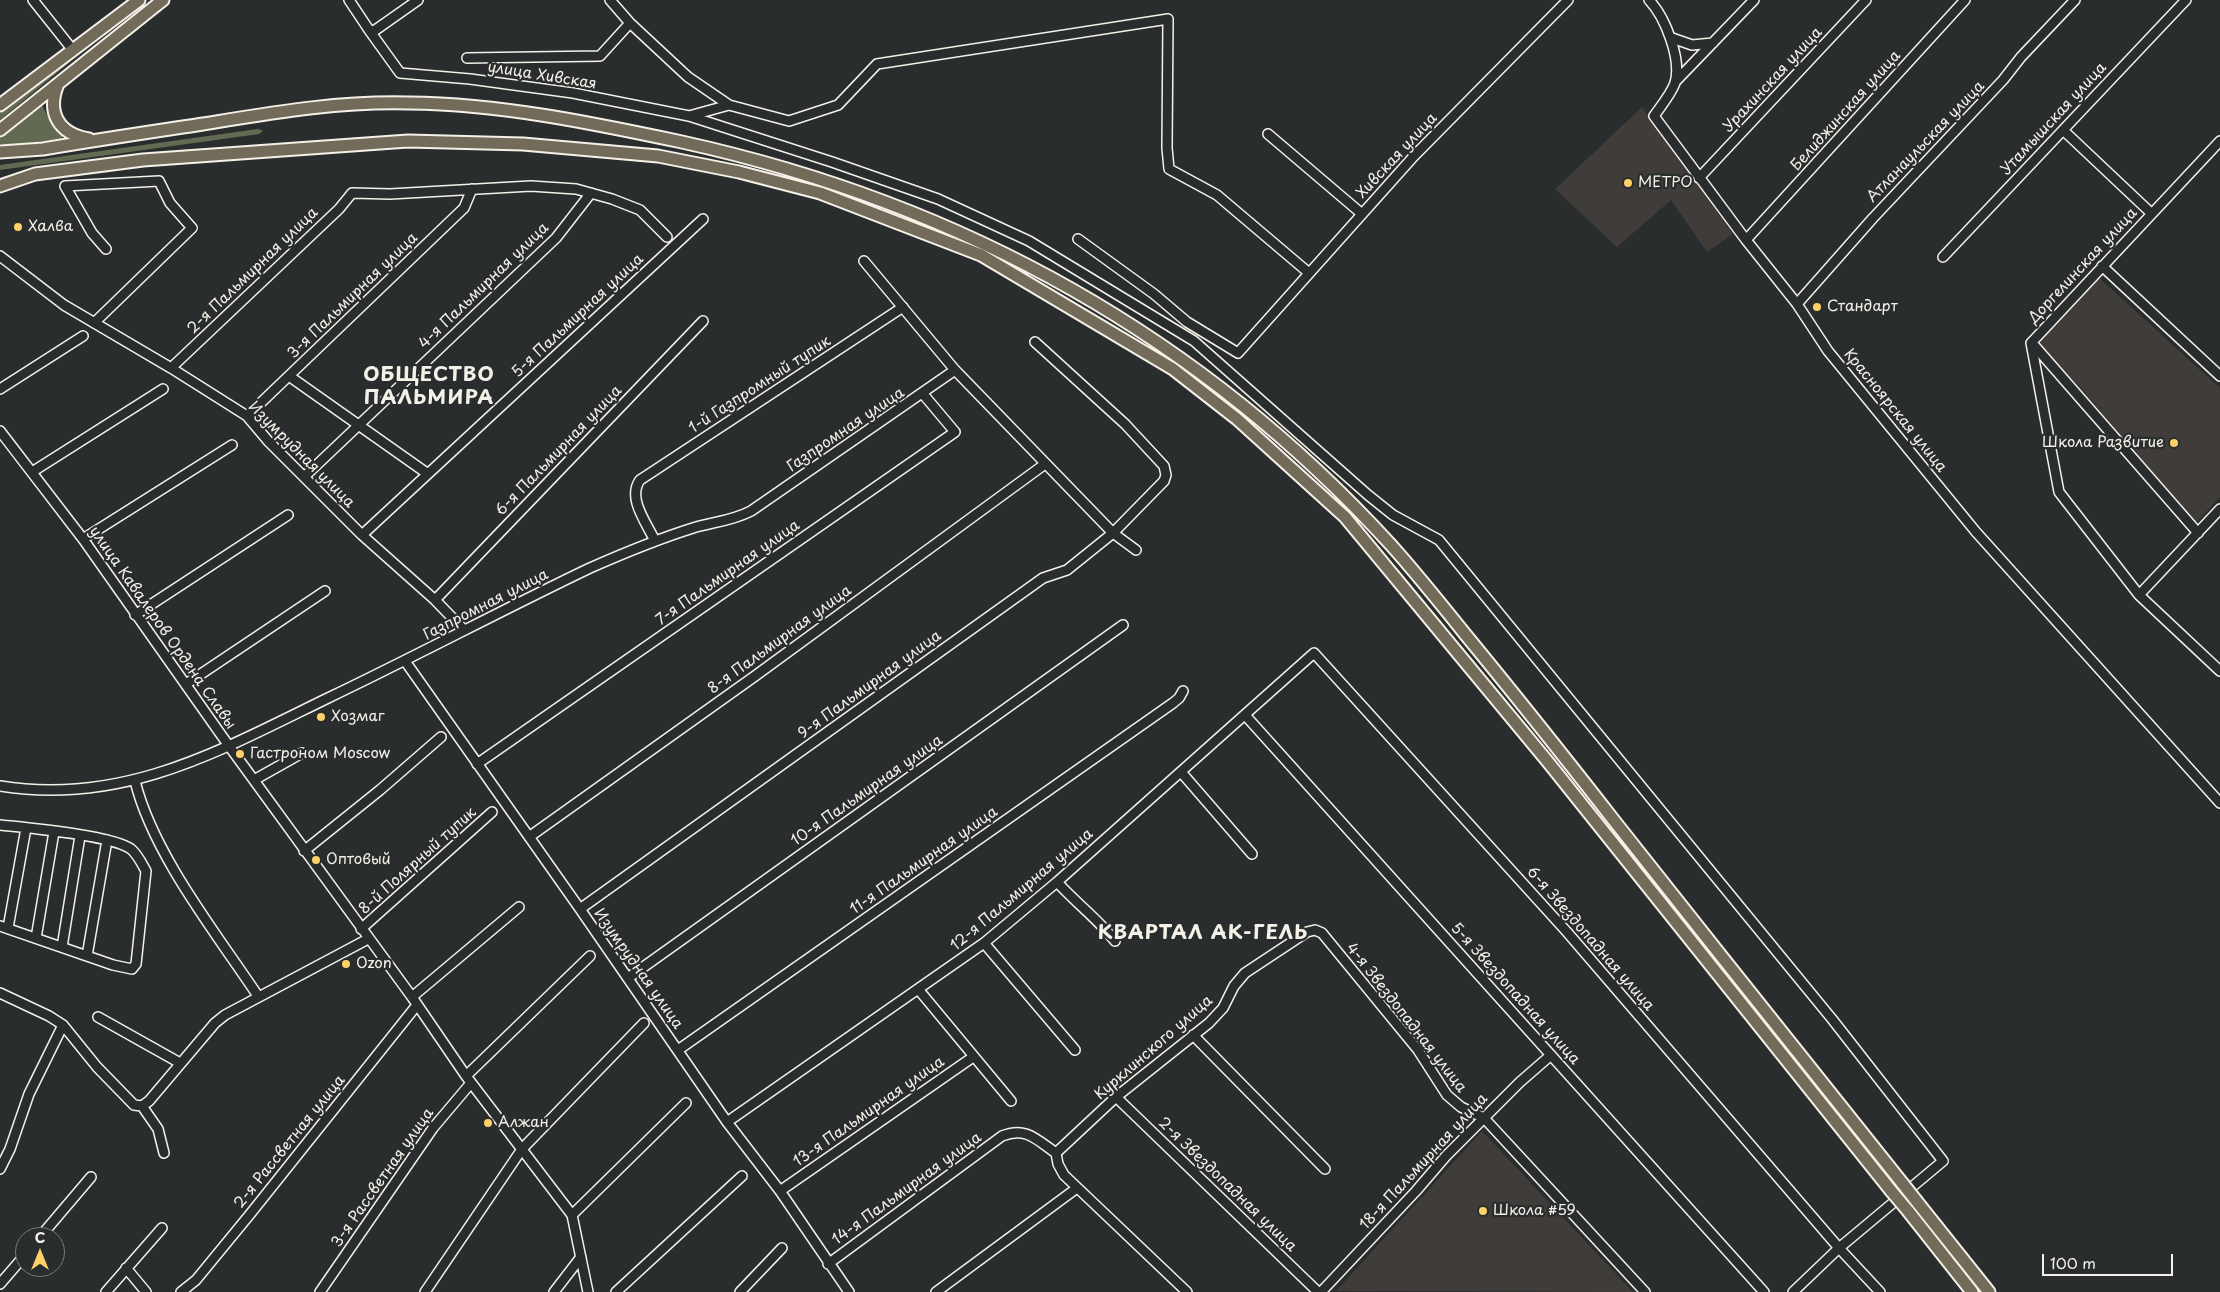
<!DOCTYPE html>
<meta charset="utf-8">
<style>
body{margin:0}
#map{position:relative;width:2220px;height:1292px;overflow:hidden;background:#2a2d2e;font-family:"Playpen Sans",sans-serif}
canvas{display:block}
.north{position:absolute;left:15px;top:1227px;width:50px;height:50px;box-sizing:border-box;background:#2a2d2e;border:1px solid #7b7b78;border-radius:50%;rotate:0deg;font-size:14px;font-weight:700;line-height:20px;text-align:center;color:#f4f1e8}
.north::after{content:'';display:block;margin:auto;width:18px;height:22px;background:#ffd166;clip-path:polygon(50% 0,100% 100%,50% 72%,0 100%)}
.scale{position:absolute;left:2042px;top:1254px;width:131px;height:22px;box-sizing:border-box;border:2px solid #f4f1e8;border-top:0;padding-left:6px;font-size:15px;line-height:18px;white-space:nowrap;color:#f4f1e8;-webkit-text-stroke:4px #2a2d2e;paint-order:stroke}
</style>
<div id="map">
<canvas width="2220" height="1292"></canvas>
<div class="north">С</div>
<div class="scale">100 m</div>
</div>
<script>
const c = document.querySelector('canvas').getContext('2d');
c.lineJoin = 'round';
function paint(path, color) { c.fillStyle = color; c.fill(path, 'evenodd'); }
function trace(path, color, width, dash) { c.strokeStyle = color; c.lineWidth = width; c.lineCap = dash ? 'butt' : 'round'; c.setLineDash(dash || []); c.stroke(path); }
function label(font, color, halo, rows, align = 'center') {
  c.font = font + ' "Playpen Sans",sans-serif'; c.lineWidth = 4.5; c.setLineDash([]); c.textBaseline = 'middle'; c.strokeStyle = halo; c.fillStyle = color; for (const [text, x, y, turn = 0] of rows) {
    c.save(); c.translate(x, y); c.rotate((+turn || 0) * Math.PI / 180); c.textAlign = isNaN(turn) ? turn : align; if (halo) c.strokeText(text, 0, 0); c.fillText(text, 0, 0); c.restore();
  }
}
paint(new Path2D(`
 M1642 107 1733 234 1707 252 1671 200 1617 247 1555 189Z
 M2097 276 2220 388V497L2196 523 2079 386 2041 349 2040 338Z
 M1482 1131 1633 1292 1336 1291Z`), '#3f3c3a');
paint(new Path2D(`
 M68 60H70V62L0 120V112Z
 M41 103 48 117 62 134V138L11 147 0 144V138L8 128Z
 M258 129 263 131 259 134 0 170V165Z`), '#626b51');
const minor = new Path2D(`
 M33 0 72 49
 M349 0 369 30 374 31 418 0
 M610 0 630 23 688 77 729 105 789 121 838 105 877 64 1168 19 1167 148 1169 169 1217 195 1309 273
 M1649 0C1665 17 1682 59 1675 83 1671 94 1661 106 1654 116L1746 240 1797 304 1828 351 1976 532 2220 803
 M369 30 400 73 470 79 573 93 689 116 729 105
 M1672 38 1692 45 1713 43
 M467 58 600 56 630 23
 M1675 82 1754 0
 M689 116 832 162 938 199 1029 241 1194 341 1368 495 1393 515 1439 540 1832 1019 1943 1161 1839 1248 1793 1292
 M2063 130 2151 213
 M1268 134 1362 214
 M2220 141 2031 343 2059 492 2139 595 2220 671
 M1699 178 1866 0
 M1078 239 1154 294 1187 322 1238 353 1414 156 1568 0
 M1746 240 1965 0
 M0 256 64 305 171 368 247 416 269 442 362 535 435 600 464 630
 M1943 257 2186 0
 M864 261 955 370 1113 533 1136 550
 M2102 266 2220 376
 M1797 304 1873 218 2003 80 2021 57 2075 0
 M94 323 192 228 170 203 159 181 65 186 92 233 106 249
 M2032 343 2198 533
 M171 368 339 209 352 193 390 194 531 186 576 189 612 199 640 210 667 237
 M289 376 428 474
 M0 389 83 336
 M247 416 464 208 472 189
 M0 431 83 539 229 746 412 997 466 1076 572 1215 588 1292
 M32 472 163 389
 M304 477 556 238 591 193
 M362 535 703 219
 M83 539 232 445
 M655 541C646 522 627 498 640 480L903 307
 M2139 595 2220 509
 M435 600 703 321
 M135 615 288 515
 M405 661 580 909 727 1122 780 1191 849 1292
 M186 684 325 591
 M1245 715 1764 1292
 M477 764 955 432 923 394
 M1181 772 1252 854
 M254 780 302 753
 M135 781C153 854 216 933 258 996
 M0 786C124 806 221 750 328 698 416 656 502 610 590 568 624 553 658 539 693 528 713 522 732 521 751 511L955 370
 M0 825C28 828 111 835 131 849 138 855 142 864 146 871L136 964 132 969 113 965 0 926
 M529 837 755 676 1045 464
 M304 851 380 790 441 737
 M1057 882C1076 903 1098 919 1115 941
 M580 909 1043 578 1067 570 1113 533 1164 481 1166 475 1164 466 1125 424 1035 342
 M8 928 26 828
 M361 929 492 812
 M36 938 54 832
 M984 943 1075 1050
 M62 947 80 836
 M87 956 107 840
 M628 978 1123 625
 M918 989 1011 1101
 M0 993 49 1016 63 1025 97 1067 134 1105 142 1106 158 1129 164 1153
 M412 997 519 907
 M98 1017 180 1063
 M1193 1035 1325 1169
 M678 1050 1173 703 1179 698 1183 691
 M466 1076 590 956
 M1116 1097 1318 1292
 M142 1106 149 1101 215 1023 225 1015 368 939
 M727 1122 984 943 1057 882 1314 653 1567 932 1839 1248 1880 1292
 M1056 1153 1116 1097 1209 1023 1223 1008 1234 986 1245 973 1307 932 1315 930 1322 933 1418 1050 1447 1095 1461 1107 1484 1118 1645 1292
 M0 1169 10 1149 29 1094 63 1025
 M780 1191 973 1057
 M572 1215 686 1103
 M40 1237 91 1177
 M828 1264 1002 1136C1026 1126 1037 1140 1056 1153L1058 1164 1064 1175 1187 1292
 M126 1268 146 1292
 M0 1284 25 1255
 M106 1292 162 1228
 M181 1292 196 1280 251 1213 417 1005
 M320 1292 433 1128 471 1083
 M425 1292 522 1149 644 1023
 M554 1292 581 1257
 M616 1292 742 1176
 M740 1292 782 1248
 M936 1292 1077 1188
 M1321 1292 1416 1191 1446 1156 1520 1082 1551 1055`);
const major = new Path2D(`
 M58 84C46 113 59 134 89 139
 M0 105 139 0
 M0 130 163 0
 M0 152 43 149C96 140 150 132 203 124 271 113 339 101 409 103 501 104 592 123 682 142 959 203 1199 335 1391 545 1417 574 1441 604 1465 634 1516 696 1566 759 1616 823 1711 944 1807 1063 1903 1184
 M0 186 35 174 143 160 408 141 523 144 658 156 739 172 820 193 981 255 1173 369 1237 419 1345 517 1548 762 1892 1192
 M1918 1203 1989 1292
 M1908 1211 1972 1292`);
trace(minor, '#f4f1e8', 12);
trace(major, '#f4f1e8', 15);
trace(minor, '#2a2d2e', 9);
trace(major, '#736b5a', 11);
const majorBridge = new Path2D(`
 M1903 1184 1918 1203
 M1892 1192 1908 1211`);
trace(majorBridge, '#f4f1e8', 15, []);
trace(majorBridge, '#736b5a', 11);
for (const [x, y, r, color] of [
 [1628,183,5,"#ffd166"],
 [18,227,5,"#ffd166"],
 [1817,307,5,"#ffd166"],
 [2174,443,5,"#ffd166"],
 [321,717,5,"#ffd166"],
 [240,754,5,"#ffd166"],
 [316,860,5,"#ffd166"],
 [346,964,5,"#ffd166"],
 [488,1123,5,"#ffd166"],
 [1483,1211,5,"#ffd166"]
]) { const dot = new Path2D(); dot.arc(x, y, r, 0, 2 * Math.PI); c.fillStyle = color; c.fill(dot); trace(dot, '#2a2d2e', 2); }
label('15px', '#f4f1e8', '#2a2d2e', [
 ["улица Хивская",542,76,9],
 ["Урахинская улица",1773,80,-47],
 ["Белиджинская улица",1846,111,-48],
 ["Утамышская улица",2054,119,-47],
 ["Атланаульская улица",1926,142,-46],
 ["Хивская улица",1397,156,-47],
 ["Доргелинская улица",2083,266,-47],
 ["2-я Пальмирная улица",253,271,-44],
 ["4-я Пальмирная улица",484,286,-44],
 ["3-я Пальмирная улица",353,296,-44],
 ["5-я Пальмирная улица",578,316,-43],
 ["1-й Газпромный тупик",760,385,-33],
 ["Красноярская улица",1895,411,51],
 ["Газпромная улица",846,430,-34],
 ["6-я Пальмирная улица",559,451,-46],
 ["Изумрудная улица",301,455,45],
 ["7-я Пальмирная улица",728,573,-35],
 ["Газпромная улица",486,605,-27],
 ["улица Кавалеров Ордена Славы",162,628,55],
 ["8-я Пальмирная улица",780,640,-36],
 ["9-я Пальмирная улица",870,685,-36],
 ["10-я Пальмирная улица",867,791,-35],
 ["8-й Полярный тупик",418,861,-42],
 ["11-я Пальмирная улица",924,861,-35],
 ["12-я Пальмирная улица",1022,890,-40],
 ["6-я Звездопадная улица",1590,939,49],
 ["Изумрудная улица",638,969,55],
 ["5-я Звездопадная улица",1515,994,48],
 ["4-я Звездопадная улица",1406,1018,52],
 ["Курклинского улица",1154,1048,-41],
 ["13-я Пальмирная улица",869,1112,-35],
 ["2-я Рассветная улица",290,1142,-51],
 ["18-я Пальмирная улица",1424,1162,-47],
 ["3-я Рассветная улица",383,1178,-55],
 ["2-я Звездопадная улица",1227,1185,44],
 ["14-я Пальмирная улица",907,1189,-36]
]);
label('15px', '#f4f1e8', '#2a2d2e', [
 ["МЕТРО",1638,183],
 ["Халва",28,227],
 ["Стандарт",1827,307],
 ["Школа Развитие",2164,443,"right"],
 ["Хозмаг",331,717],
 ["Гастроном Moscow",250,754],
 ["Оптовый",326,860],
 ["Ozon",356,964],
 ["Алжан",498,1123],
 ["Школа #59",1493,1211]
], 'left');
c.letterSpacing = '1px';
label('bold 20px', '#f4f1e8', '#2a2d2e', [
 ["ОБЩЕСТВО",429,375],
 ["ПАЛЬМИРА",429,398],
 ["КВАРТАЛ АК-ГЕЛЬ",1203,933]
]);
c.letterSpacing = '0px';
</script>
